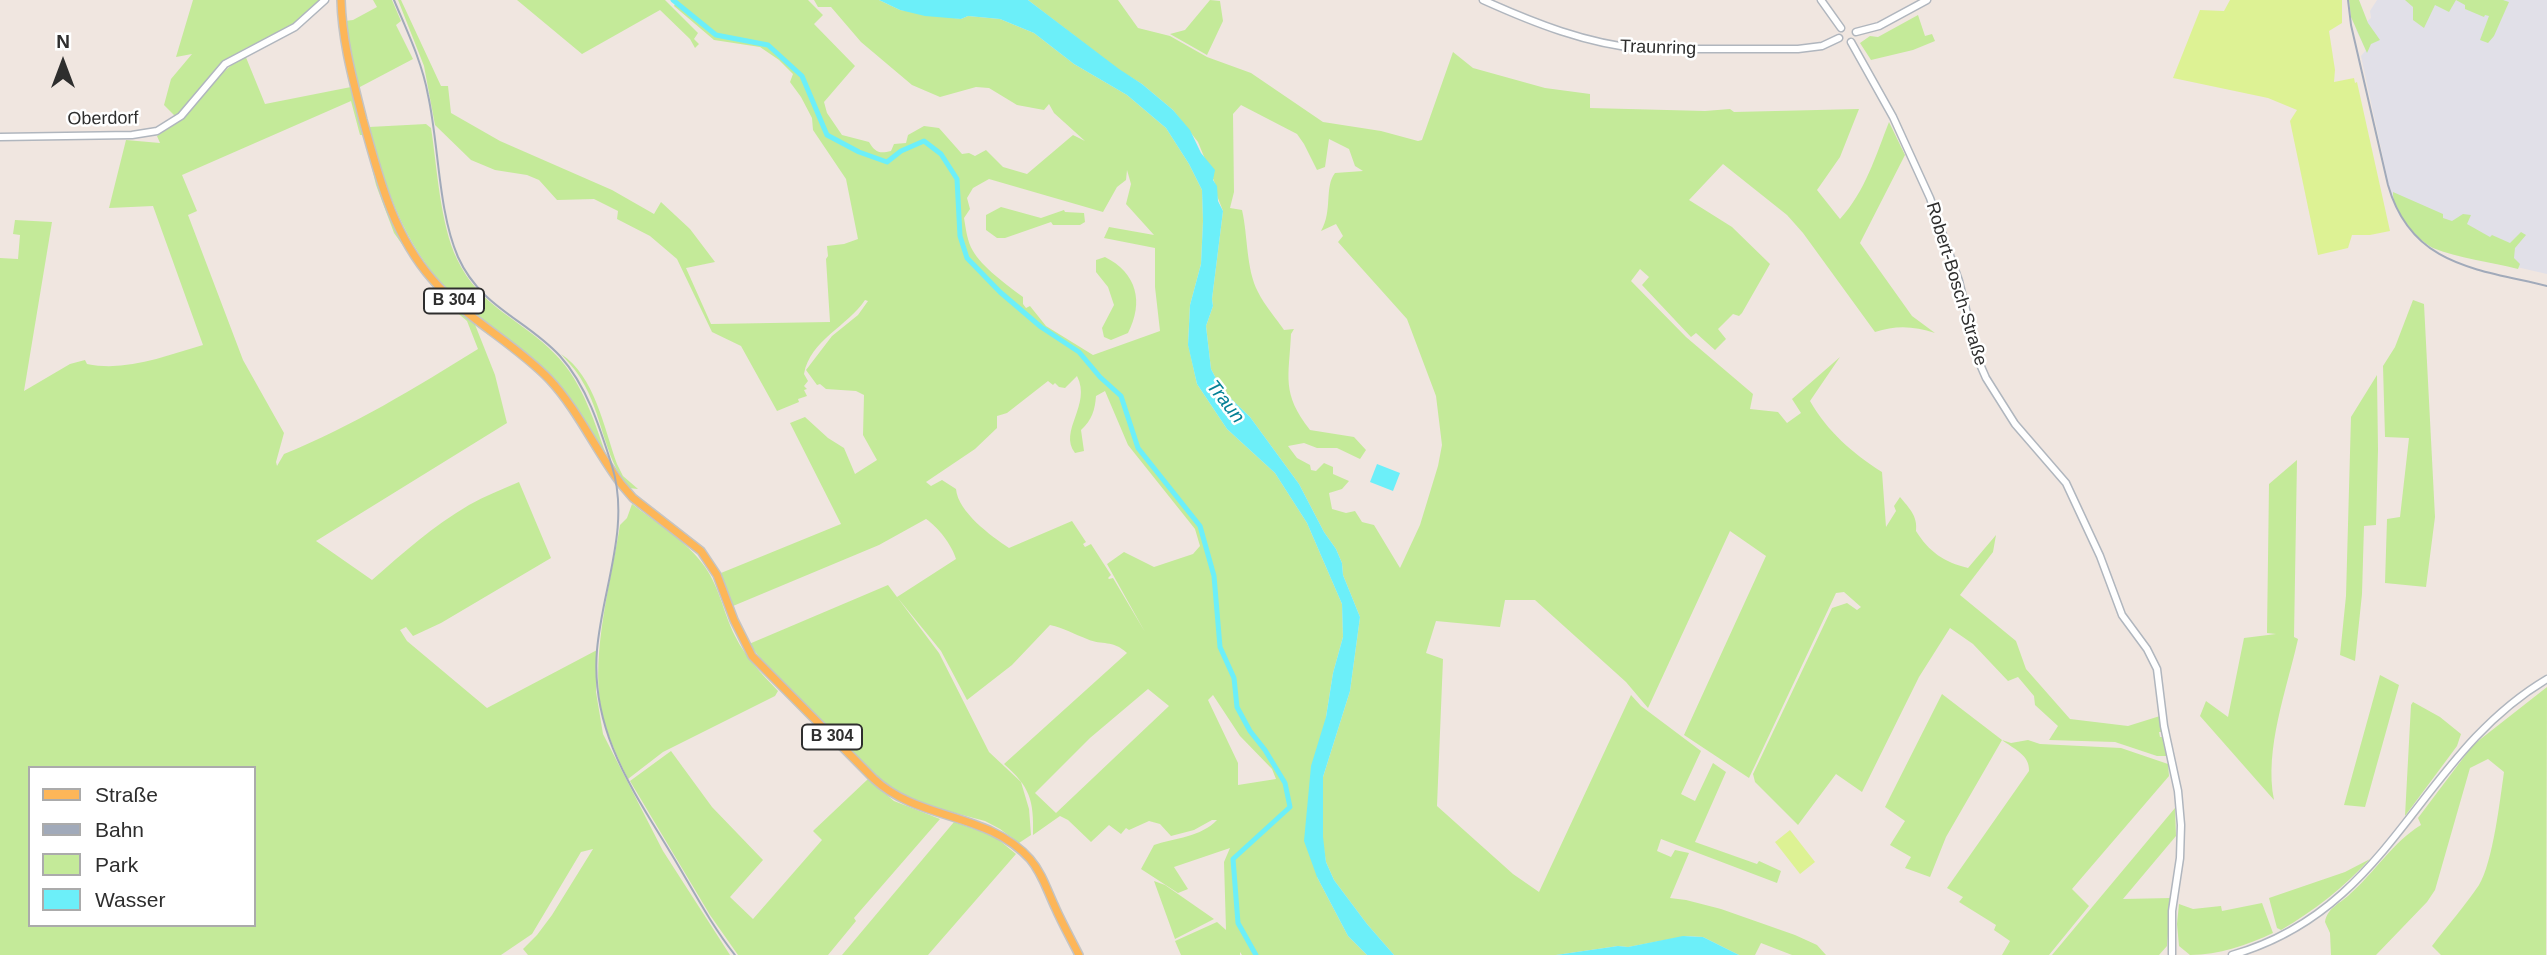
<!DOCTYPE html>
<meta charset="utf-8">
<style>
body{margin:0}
#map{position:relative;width:2547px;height:955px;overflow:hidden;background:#f0e6e0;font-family:Helvetica,sans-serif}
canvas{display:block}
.legend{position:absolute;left:28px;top:766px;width:228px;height:161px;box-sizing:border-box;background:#fff;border:2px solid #ababab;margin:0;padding:9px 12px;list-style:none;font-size:21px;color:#2e2e2e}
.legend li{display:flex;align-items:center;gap:14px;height:35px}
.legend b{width:35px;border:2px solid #ababab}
.north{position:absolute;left:28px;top:28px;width:70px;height:70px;-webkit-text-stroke:5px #fff;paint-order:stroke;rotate:0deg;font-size:19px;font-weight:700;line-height:28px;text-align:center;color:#2e2e2e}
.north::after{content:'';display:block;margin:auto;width:24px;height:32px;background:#2e2e2e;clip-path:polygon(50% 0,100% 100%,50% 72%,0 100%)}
</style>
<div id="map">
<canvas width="2547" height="955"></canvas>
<ul class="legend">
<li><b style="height:9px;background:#fdb658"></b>Straße</li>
<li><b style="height:9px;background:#a1aaba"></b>Bahn</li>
<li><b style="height:19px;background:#c4ea99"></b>Park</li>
<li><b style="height:19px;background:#6ceff9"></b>Wasser</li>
</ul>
<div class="north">N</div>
</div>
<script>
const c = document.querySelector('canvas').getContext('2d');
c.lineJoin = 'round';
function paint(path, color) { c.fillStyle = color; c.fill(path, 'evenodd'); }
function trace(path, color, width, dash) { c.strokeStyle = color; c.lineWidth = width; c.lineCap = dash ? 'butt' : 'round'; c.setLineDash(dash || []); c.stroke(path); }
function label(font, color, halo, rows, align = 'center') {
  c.font = font + ' Helvetica,sans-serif'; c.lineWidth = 5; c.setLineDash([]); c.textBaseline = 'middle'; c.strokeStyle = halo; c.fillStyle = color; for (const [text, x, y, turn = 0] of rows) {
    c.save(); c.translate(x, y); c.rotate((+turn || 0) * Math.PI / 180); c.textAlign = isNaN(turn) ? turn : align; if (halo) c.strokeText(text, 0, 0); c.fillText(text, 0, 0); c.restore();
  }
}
paint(new Path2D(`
 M2377 0H2547V274L2430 247 2399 215 2389 185 2361 56 2366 50 2356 30 2371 18 2370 11Z`), '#e1e0e8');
paint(new Path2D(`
 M193 0H322L293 27 246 48 220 65 176 117 164 105 171 79 192 54 176 57Z
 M373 0H392L401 21 396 25 413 59 358 88 345 21 353 20 377 7Z
 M398 0H401L441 86H448L451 113 500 141 612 190 654 214 661 202 690 229 715 262 686 268 711 324 830 322 826 259 828 256 827 246 844 244 858 239 846 179 813 130 812 118 801 97 790 82 793 74 779 60 760 47 714 40 674 6 677 0H808L823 15 814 24 855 66 824 102 827 113 842 135 869 142C875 152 879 154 891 151L894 144 906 143 908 135 924 126 939 128 962 154 969 153 975 156 986 150 1003 167 1027 174 1073 135 1085 141 1054 113 1049 104 1044 110 1017 105 989 88 976 87 940 97 912 85 861 42 831 7H818L814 0H879L900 10 961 19 968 16 1000 19 1034 33 1074 64 1127 95 1166 128 1189 164 1202 190 1203 221 1201 264 1190 305 1188 344 1197 384 1227 429 1275 473 1307 523 1342 604 1343 637 1333 673 1326 717 1317 877 1348 936 1367 955H1242L1240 952V955H1181L1175 941 1217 922 1226 930 1224 862 1230 848 1174 867 1188 889 1178 893 1141 869 1154 845C1175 838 1201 837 1217 820H1212L1194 830 1171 836 1160 824 1149 821 1129 830 1126 828 1121 834 1109 825 1091 842 1068 820 1060 816 1033 835C1034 800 1030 787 1004 764L1127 653C1112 639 1103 646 1087 639 1074 634 1064 628 1050 625L1012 665 967 700 941 651 897 597 956 559C952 545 938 527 926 519L879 545 733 606 721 573 841 524 790 423 805 417 828 438 844 448 855 474 877 460 863 435 864 395 856 391 826 389 820 384 817 385 806 370 832 336 858 315 868 301 865 300C848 326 810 340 804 374L808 381 804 386 807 389 804 390 807 396 798 399 799 402 777 411 741 346 712 332 677 259 650 236 617 219 618 211 594 199 557 200 539 180 527 175 495 170 471 160 435 125 424 66ZM1127 170 1131 184 1126 204 1154 235 1109 227 1104 238 1155 248V287L1160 331 1093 355 1046 326 1030 306 1026 308 1023 304V297C1008 286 981 266 973 251 967 241 966 229 964 218L970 209 967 198 973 188 989 179 1103 212 1117 187 1126 180ZM1077 376C1092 405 1058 431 1075 453L1084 451 1081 430C1092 420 1095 410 1096 396L1105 391 1128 445 1195 529 1200 546 1193 554 1154 567 1124 552 1107 564 1145 632 1113 578 1109 579 1108 578 1111 575 1091 544 1085 547 1083 544 1086 542 1072 521 1009 548C991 536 958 512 956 489L942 480 931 486 926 482 975 449 997 428V416L1007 413 1048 381 1053 385 1055 383 1059 387 1065 388ZM1148 689 1169 706 1056 813 1035 793 1090 738ZM1213 695 1240 736 1272 769 1276 779 1238 785V763L1208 700Z
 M517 0H665L698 33 694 39 699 44 695 48 690 39 660 10 582 54Z
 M1028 0H1118L1138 28 1170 36 1207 57 1251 73 1323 122 1381 131 1418 141 1422 140 1453 52 1473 68 1545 88 1590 94V108L1705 111 1730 109 1734 112 1859 109 1840 157 1817 190 1840 219C1865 192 1876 155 1889 122L1905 155 1860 243 1912 316 1935 333C1914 326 1896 325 1875 332L1803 233 1787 215 1723 164 1689 200 1732 227 1770 264 1742 313 1739 316 1733 314 1718 329 1726 339 1715 350 1696 333 1691 337 1642 285 1649 277 1640 269 1631 281 1686 337 1753 394 1750 409 1778 412 1787 423 1801 413 1792 399 1840 357 1810 401C1828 432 1852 453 1882 472L1886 527 1896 511 1894 506 1900 497C1909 508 1918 516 1916 531 1929 552 1944 562 1968 568L1996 535 1993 552 1960 595 2016 641 2026 669 2070 719 2128 726 2160 716 2162 732H2159L2160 737H2163L2167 756H2157L2115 742 2049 740 2058 726 2035 705 2034 696 2018 677 2008 681 1973 644 1950 628 1919 677 1862 792 1836 774 1798 825 1755 782 1753 774 1832 608 1847 603 1857 610 1861 607 1844 592 1836 593 1749 778 1684 735 1766 556 1730 531 1648 708 1626 682 1535 600H1505L1500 627 1436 621 1426 653 1443 659 1437 806 1513 874 1539 892 1631 695 1641 706 1701 751 1681 794 1695 801 1713 763 1726 772 1695 842 1757 864 1759 861 1781 871 1777 883 1661 839 1657 851 1671 857 1675 850 1689 853 1670 898 1686 900 1721 909 1795 935 1817 945 1826 955H1792L1761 943 1755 955H1739L1703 937 1687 936 1628 947 1618 946 1556 955H1394L1367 924 1334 880 1326 862 1322 837 1323 777 1350 691 1360 617 1343 575 1342 563 1336 549 1324 532 1299 484 1250 417 1222 390 1211 369 1206 326 1213 306 1212 299 1223 211 1216 193V186L1198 142 1173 110 1142 84 1119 70ZM1241 105 1297 134 1304 144 1317 170 1325 167 1329 139 1349 149 1355 166 1363 171 1335 173C1324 187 1333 211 1321 231L1336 224 1343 236 1338 242 1407 319 1436 396 1442 445 1438 466 1420 525 1400 568 1374 525 1362 522 1355 511 1346 513 1332 509 1329 493 1342 489 1349 481 1333 474V467L1324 463 1316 471 1311 470 1310 465 1297 458 1288 446 1304 443 1317 448H1337L1360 459 1366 450 1354 437 1310 430C1281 393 1289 377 1291 334L1294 329 1284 330C1276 318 1265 306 1258 292 1246 269 1248 236 1242 210L1230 208 1234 192 1233 114Z
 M1210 0 1220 1 1223 21 1207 55 1170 34 1185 30Z
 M2349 0H2359L2368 23 2380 40 2371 44 2367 53 2351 17Z
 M2405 0H2503L2509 2 2494 36 2488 43 2480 40 2489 16 2485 15 2484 17 2465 9V5L2456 0 2449 12 2435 5 2424 28 2413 20V7Z
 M1918 15 1925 36 1932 34 1935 41 1913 50 1871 60 1860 43 1870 36 1878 37Z
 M245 55 265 104 351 87 378 181 393 222 454 305 474 322 495 375 507 423 316 541 372 580C403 553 433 526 469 505 485 496 503 489 519 482L551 558 441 623 413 636 406 627 400 630 407 641 487 708 597 650 596 692 603 734 663 851 730 955H528L523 949 537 935 552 915 593 849 581 852 532 934 501 955H0V258L18 259 20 235 13 234 15 220 52 222 24 391 70 364 85 360 87 364C126 372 165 356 203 345L153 206 109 208 126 140 160 143 157 136C195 113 208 79 245 55ZM351 101 360 135H364L376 185 394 233 441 299 467 321 478 349C415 388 353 426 284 454L277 466 276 462 284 433 243 360 188 215 197 211 182 175ZM30 768H254V925H30Z
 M426 124 431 128C437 166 440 224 457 259 480 308 522 319 556 355 584 384 595 424 608 460 590 433 574 400 552 377 525 348 490 329 461 303 408 256 387 194 369 127Z
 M2393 192 2443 214V218L2452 221 2463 214 2471 215 2467 224 2490 237 2492 235 2510 243 2521 232 2526 235 2515 248 2514 258 2520 264 2518 269C2492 262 2457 258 2433 248 2417 240 2392 211 2393 192Z
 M1001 207 1041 218 1064 210 1065 212 1084 213 1085 222 1080 225H1053L1051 222 1005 238H997L986 230V215Z
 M1105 257C1137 273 1144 302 1128 333L1111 340 1104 337 1102 328 1114 305 1108 287 1096 272V260Z
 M2413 300 2424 304 2435 517 2426 587 2385 583 2387 519 2400 517 2409 438 2385 437 2383 366 2395 347Z
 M561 354C595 376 604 428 617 464L623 476 638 489 629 488C603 457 603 414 581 379 576 370 568 362 561 354Z
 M2377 375 2378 450 2376 525 2364 526 2362 594 2355 661 2340 655 2346 596 2351 417Z
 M2297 460 2294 637 2298 639C2287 689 2264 749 2274 800L2200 716 2206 701 2228 717 2244 638 2276 634 2267 633 2269 484Z
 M632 504C655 522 684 539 702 563 719 584 723 612 735 636 746 658 761 673 778 691L775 696 663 752 628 779C617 756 606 733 601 708 591 653 611 581 620 525L627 518Z
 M888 585 939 653 989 752 1021 782 1029 809 1031 835 1019 843 1000 829 985 821 921 804 889 788 784 687 749 644Z
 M2380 675 2399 685 2365 807 2344 805Z
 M2547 687 2546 955H2441L2432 946C2447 926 2465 906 2479 885 2493 862 2500 800 2504 772L2488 759 2470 768 2435 890 2427 902 2376 955H2331L2330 933 2325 922C2327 908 2341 903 2350 894 2375 872 2393 842 2421 825L2418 818 2473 745Z
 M1942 694 2002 740 2011 743 2028 740 2040 744 2121 748 2168 764 2169 776 2072 889 2089 906 2049 955H2002L2010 941 1994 930 1996 925 1959 902 1963 897 1947 888 2029 771C2030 755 2014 749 2002 740L1946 837 1930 877 1905 868 1911 857 1890 845 1905 821 1885 807Z
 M2413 702 2440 717 2461 734 2457 746 2405 816 2411 705Z
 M671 751 712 807 763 860 730 897 753 919 822 840 813 831 868 779 894 801 940 819 854 918 856 921 828 955H738L710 915 630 781Z
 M2175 808 2176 836 2123 899 2171 898 2167 946 2159 955H2052Z
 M954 822 994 836 1016 854 928 955H842Z
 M2370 859C2343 888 2315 910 2281 930L2277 928 2269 898 2345 872Z
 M1154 881 1165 885 1214 919 1175 939Z
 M2262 903 2273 933C2247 945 2219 955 2190 955L2179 946 2177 924 2179 904 2193 909 2221 906 2222 911Z`), '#c4ea99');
paint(new Path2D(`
 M2230 0H2342V23L2329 31 2335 70 2334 82 2354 78 2355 83 2357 82 2390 231 2370 235H2352L2348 248 2318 255 2290 121 2297 110 2268 98 2173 78 2200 10 2224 11Z
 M1790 830 1815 862 1800 874 1775 842Z`), '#ddf294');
paint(new Path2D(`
 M879 0H1028L1119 69 1142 84 1173 110 1190 130 1201 153 1215 170 1213 180 1217 186 1218 201 1223 211 1212 299 1213 306 1206 326 1211 369 1222 390 1250 417 1299 484 1324 532 1336 549 1342 563 1343 575 1360 617 1350 691 1323 777V837L1326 862 1334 880 1367 924 1394 955H1367L1348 936 1317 877 1304 841 1311 766 1326 717 1333 673 1343 637 1342 604 1307 523 1275 473 1227 429 1197 384 1188 345 1190 305 1201 264 1203 221 1202 190 1189 164 1166 128 1127 95 1074 64 1034 33 1000 19 968 16 961 19 925 16 900 10Z
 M1377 464 1400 473 1393 491 1370 482Z
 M1683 936 1703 937 1739 955H1556L1618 946 1628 947Z`), '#6ceff9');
trace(new Path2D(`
 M673 0 716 35 768 45 802 76 827 135 859 152 887 162 901 151 924 141 941 154 957 179 960 236 967 258 1000 292 1041 327 1079 352 1100 377 1121 396 1138 448 1200 526 1214 576 1220 647 1234 678 1237 707 1250 731 1265 750 1285 783 1290 807 1233 859 1238 923 1256 955`), '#6ceff9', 5);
const secondary = new Path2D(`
 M1483 0C1534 23 1587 44 1643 49H1798L1822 46 1839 38
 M1821 0 1841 28
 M1856 32 1879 26 1927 0
 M1851 42 1893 117 1930 198 1959 281 1979 362 1986 378 2015 424 2066 483 2100 556 2122 615 2147 649 2157 669 2164 726 2178 791 2181 825 2180 858 2172 911V954
 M0 137 132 135 157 131 181 116 225 64 295 27 325 0
 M2232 955C2393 909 2417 756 2547 679`);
const primary = new Path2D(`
 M341 0C342 41 353 80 363 120 379 177 392 233 432 279 466 319 513 342 549 379 578 410 596 451 621 484L633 498 701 551 717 575 734 620 752 656 874 779C919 821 988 812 1030 859 1042 873 1047 890 1055 907 1062 923 1071 939 1079 955`);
trace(secondary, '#b0b6be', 9);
trace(primary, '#c4c4c4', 10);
trace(secondary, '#fff', 6);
trace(primary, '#fdb658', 7);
trace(new Path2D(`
 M394 0C407 31 422 62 428 95 439 145 438 211 458 257 481 308 526 319 560 356 587 386 600 428 612 466 631 527 602 589 597 650 590 733 635 793 675 860 694 892 712 926 735 955
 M2348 0 2351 25 2388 185C2411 266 2477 269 2547 286`), '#a1aaba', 2);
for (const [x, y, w] of [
 [454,301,60],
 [832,737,60]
]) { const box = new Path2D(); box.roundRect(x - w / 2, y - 12.5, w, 25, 5); c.fillStyle = '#fff'; c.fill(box); trace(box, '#2e2e2e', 2); }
label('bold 16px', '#2e2e2e', null, [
 ["B 304",454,301],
 ["B 304",832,737]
]);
label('18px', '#2e2e2e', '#fff', [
 ["Traunring",1658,48,2],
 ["Oberdorf",103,119,-1],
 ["Robert-Bosch-Straße",1956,284,73]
]);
label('italic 19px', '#048096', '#fff', [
 ["Traun",1225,402,52]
]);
</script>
